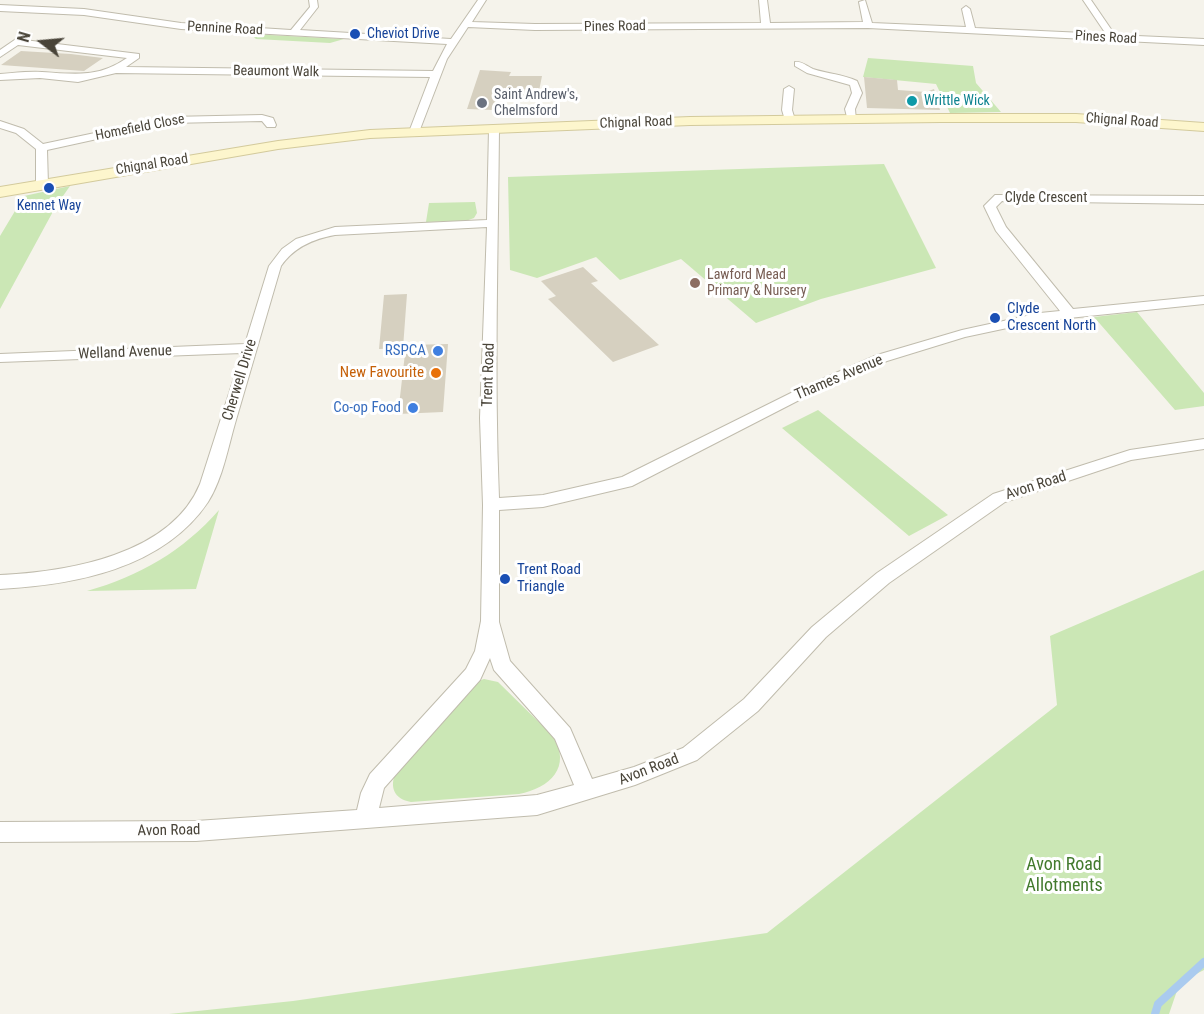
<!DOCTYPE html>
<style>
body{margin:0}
#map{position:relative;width:1204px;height:1014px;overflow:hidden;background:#f5f3eb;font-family:"Roboto Condensed",sans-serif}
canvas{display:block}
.north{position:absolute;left:12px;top:12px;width:60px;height:60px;-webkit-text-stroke:4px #fff;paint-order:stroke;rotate:286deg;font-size:16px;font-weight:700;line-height:24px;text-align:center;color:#494439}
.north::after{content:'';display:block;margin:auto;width:21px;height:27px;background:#494439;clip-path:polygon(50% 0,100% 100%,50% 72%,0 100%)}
</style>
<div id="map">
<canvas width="1204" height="1014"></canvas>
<div class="north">N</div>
</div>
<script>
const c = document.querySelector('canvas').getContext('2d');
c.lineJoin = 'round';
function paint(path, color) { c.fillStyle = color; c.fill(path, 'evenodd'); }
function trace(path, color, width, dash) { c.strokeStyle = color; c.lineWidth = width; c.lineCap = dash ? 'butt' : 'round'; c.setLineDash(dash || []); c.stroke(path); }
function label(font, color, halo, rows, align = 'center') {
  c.font = font + ' "Roboto Condensed",sans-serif'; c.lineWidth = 6; c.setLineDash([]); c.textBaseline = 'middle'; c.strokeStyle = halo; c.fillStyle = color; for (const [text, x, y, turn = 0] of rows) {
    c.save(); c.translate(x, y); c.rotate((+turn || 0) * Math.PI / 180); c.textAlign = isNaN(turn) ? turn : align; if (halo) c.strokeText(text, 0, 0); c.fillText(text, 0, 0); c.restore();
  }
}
paint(new Path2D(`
 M251 34 344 39 330 43 256 39Z
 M868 58 973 66 976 83 1001 112 950 113 936 84 863 77Z
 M884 164 936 268 821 299 756 323 681 259 620 280 596 257 537 278 510 270 508 177Z
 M70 186 56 206 0 309V236L24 196Z
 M475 202 477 213 474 218 466 221 426 222 429 203Z
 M1137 312 1204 393V406L1175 410 1094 317Z
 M818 410 948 515 909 536 782 428Z
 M219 510 196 589 87 591C140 576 183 551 219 510Z
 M1204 570V970L1180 982 1169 1014H169L293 1001 767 933 1057 705 1050 636Z
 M484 679 498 682 553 736C572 767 550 788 519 794L411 802C394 799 389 787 396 772L478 681Z`), '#cbe7b5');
trace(new Path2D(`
 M1155 1014 1158 1004 1204 962`), '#aacbef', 8);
paint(new Path2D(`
 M21 51 71 54 103 58 84 71 1 65Z
 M480 70 511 72 509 76H542L537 101 496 100 493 110 467 109Z
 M864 77 897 80 898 90 926 92 934 89 940 110 867 108Z
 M583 267 598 281 591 283 659 345 613 362 548 299 556 296 541 281Z
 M407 294 403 348 379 349 384 295Z
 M448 344 443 412 398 414 406 345Z`), '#d6d0c0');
const street = new Path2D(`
 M309 0H317L318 7 300 30 451 39 478 0H486L472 22 535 24 761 23 759 0H767L770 23 863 22 859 2 865 0 872 23 966 27 962 9 966 6 970 9 975 28 1106 34 1083 0H1091L1115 35 1204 39V45L868 28 535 30 468 27 447 59 419 132 414 135 409 132 430 77 116 73 78 82 40 78 0 80V74C14 73 28 71 42 72 76 74 98 78 127 58L18 45 0 57V50L16 39 139 54V58L126 67 433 71 447 44 181 29 84 15 0 11V5L84 9 181 23 291 30 310 7Z
 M795 62C802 61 806 66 813 69 828 74 843 74 857 81L862 93 855 109 856 121H848L845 109 852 93 850 85 807 73 795 66Z
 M789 86 794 89 792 110 795 120 790 123 785 120 782 110 784 89Z
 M262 115 273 118 276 125 275 127H267L262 121 170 123 47 150 48 185 42 188 36 185V149L16 133 0 128V121L24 129 43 144 170 117Z
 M494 126 499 129C498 252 494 375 499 498L543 495 622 477 799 389 877 355 962 330 1040 313 1060 311 996 231 984 206 995 195 1204 196V204L1002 201 996 207 1006 227 1073 309 1204 296V304L1040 321 965 337 887 361 809 395 632 486 543 507 499 510V622L510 661 570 728 592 779 634 767 683 748 744 699 812 627 877 573 993 494 1130 450 1204 439V449L1131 460 1005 502 889 583 826 637 758 711 697 760 635 785 537 815 196 841 0 842V822L196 821 357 810 361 793 370 774 466 669 475 651 481 621 483 505 480 418 487 227 335 235C313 239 294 247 281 266 266 317 251 369 236 420 228 447 223 478 208 502 163 569 74 585 0 589V575C67 572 171 555 200 484L242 353 0 362V354L245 344 269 266 282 249 296 239 335 227 487 220 489 129ZM490 658 494 670 555 739 574 785 537 795 379 808 384 788 480 680Z`);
const secondary = new Path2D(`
 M941 114H1076L1204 123V131L1076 122H941L690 125 370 138 278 149 0 197V187L278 141 370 130 690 117Z`);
trace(street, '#c0bcad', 2);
trace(secondary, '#d3ca9c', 2);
paint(street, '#fff');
paint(secondary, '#fdf6cd');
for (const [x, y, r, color] of [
 [355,34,6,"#1a4fb4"],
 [912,101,6,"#0f9aa8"],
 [482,103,6,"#6b7280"],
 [49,188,6,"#1a4fb4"],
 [695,283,6,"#8d6e63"],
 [995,318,6,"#1a4fb4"],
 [438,351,6,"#3f7fe0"],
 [436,373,6,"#e8710a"],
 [413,408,6,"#3f7fe0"],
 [505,579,6,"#1a4fb4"]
]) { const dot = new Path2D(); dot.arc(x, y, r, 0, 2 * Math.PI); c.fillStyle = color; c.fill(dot); trace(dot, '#fff', 2); }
label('14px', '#494439', '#fff', [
 ["Pines Road",615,27,-1],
 ["Pennine Road",225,29,3],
 ["Pines Road",1106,38,3],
 ["Beaumont Walk",276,72,1],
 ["Chignal Road",1122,121,4],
 ["Chignal Road",636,123,-2],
 ["Homefield Close",140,128,-11],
 ["Chignal Road",152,165,-9],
 ["Clyde Crescent",1046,198]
]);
label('14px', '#164399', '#fff', [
 ["Cheviot Drive",367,34],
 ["Kennet Way",49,206,"center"]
], 'left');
label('14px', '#5b616d', '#fff', [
 ["Saint Andrew's,",494,95],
 ["Chelmsford",494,111]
], 'left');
label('14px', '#0d838f', '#fff', [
 ["Writtle Wick",924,101]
], 'left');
label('14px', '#785e54', '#fff', [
 ["Lawford Mead",707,275],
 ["Primary & Nursery",707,291]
], 'left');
label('15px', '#164399', '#fff', [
 ["Clyde",1007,309],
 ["Crescent North",1007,326],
 ["Trent Road",517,570],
 ["Triangle",517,587]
], 'left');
label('15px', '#366cbe', '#fff', [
 ["RSPCA",426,351],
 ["Co-op Food",401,408]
], 'right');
label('15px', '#494439', '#fff', [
 ["Welland Avenue",125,353,-2],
 ["Trent Road",489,375,-88],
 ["Thames Avenue",839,378,-23],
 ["Cherwell Drive",240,380,-73],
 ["Avon Road",1036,486,-18],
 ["Avon Road",649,770,-21],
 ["Avon Road",169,831,-1]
]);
label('15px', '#c56008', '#fff', [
 ["New Favourite",424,373]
], 'right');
label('18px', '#427a2d', '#fff', [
 ["Avon Road",1064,865],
 ["Allotments",1064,886]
]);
</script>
